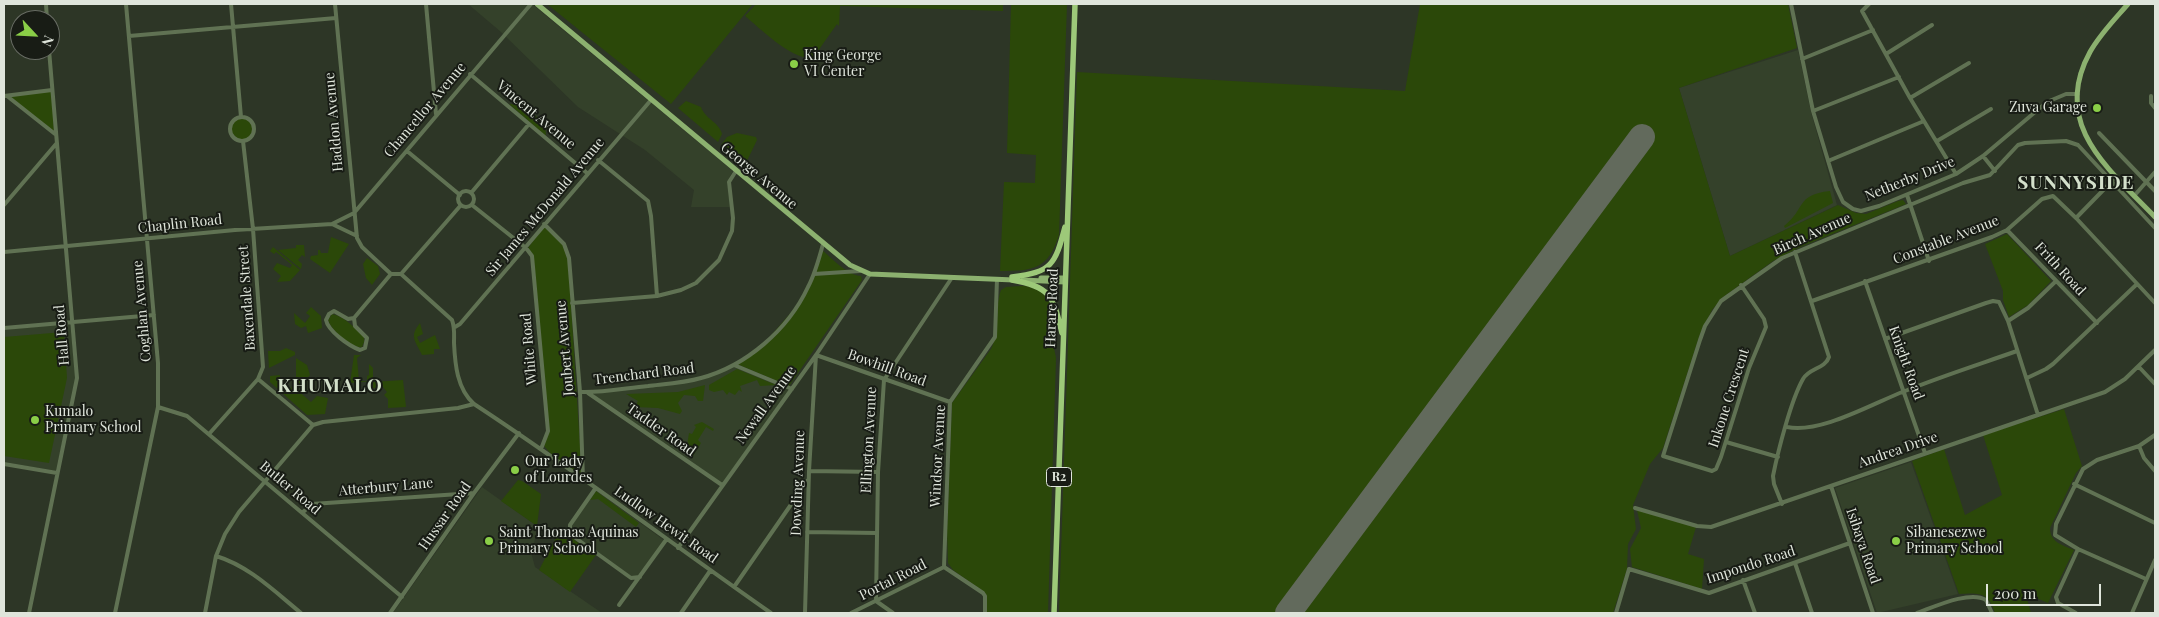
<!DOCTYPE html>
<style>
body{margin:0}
#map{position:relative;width:2159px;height:617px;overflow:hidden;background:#2d3626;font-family:"Playfair Display",serif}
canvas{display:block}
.frame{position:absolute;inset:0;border:5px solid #dfe5db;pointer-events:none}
.north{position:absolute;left:10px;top:10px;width:50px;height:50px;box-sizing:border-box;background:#181c15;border:1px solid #686c64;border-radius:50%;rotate:115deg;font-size:14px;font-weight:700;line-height:20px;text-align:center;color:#dfe5db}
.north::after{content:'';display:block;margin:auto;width:18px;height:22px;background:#8ace47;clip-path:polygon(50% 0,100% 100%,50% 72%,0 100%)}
.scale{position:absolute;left:1986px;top:584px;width:115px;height:22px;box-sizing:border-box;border:2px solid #dfe5db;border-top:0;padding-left:6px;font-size:15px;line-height:18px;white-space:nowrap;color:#dfe5db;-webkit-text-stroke:4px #181c15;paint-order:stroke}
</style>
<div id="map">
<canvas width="2159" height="617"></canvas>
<div class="frame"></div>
<div class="north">N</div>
<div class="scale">200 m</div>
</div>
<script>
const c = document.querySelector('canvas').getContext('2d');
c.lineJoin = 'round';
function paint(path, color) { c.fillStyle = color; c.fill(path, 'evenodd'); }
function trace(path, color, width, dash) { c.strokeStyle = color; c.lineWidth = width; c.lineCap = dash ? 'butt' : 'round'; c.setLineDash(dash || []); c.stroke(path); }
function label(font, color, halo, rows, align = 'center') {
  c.font = font + ' "Playfair Display",serif'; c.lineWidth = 4; c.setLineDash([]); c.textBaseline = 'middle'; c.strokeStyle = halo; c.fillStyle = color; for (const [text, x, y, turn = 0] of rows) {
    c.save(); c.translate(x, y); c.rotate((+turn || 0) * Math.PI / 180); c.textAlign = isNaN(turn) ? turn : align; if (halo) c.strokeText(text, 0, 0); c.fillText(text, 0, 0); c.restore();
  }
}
paint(new Path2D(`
 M468 4H532L733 171 727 182 730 207H691L694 190 645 150 578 107 501 32Z
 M1798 50 1811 112 1837 205 1730 256 1679 88Z
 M70 323 76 378 56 471 4 462V330Z
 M734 365 791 389 722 484 591 393 700 380Z
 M1911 462 1958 594 1877 613 1835 488Z
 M482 487 537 526 532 556 535 567 602 613H393Z
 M595 490 665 541 639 576 633 578 571 533 570 527Z`), '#34412a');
paint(new Path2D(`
 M547 4H753L671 104Z
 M756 4H1003V11L840 6 839 26 837 24 813 58C791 60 761 29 745 16Z
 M1011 4H1067L1059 235C1048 269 1034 271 1000 271L1004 182 1035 183 1036 155 1007 153Z
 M1420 4H1788L1797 48 1679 88 1730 256 1838 205 1856 213 1866 214 1898 201 1903 200 1906 204 1798 248 1773 261 1723 297 1712 310 1700 334 1663 448 1650 464 1633 505 1636 529 1628 544 1627 569 1613 613H1059L1077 72 1405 91Z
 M52 91 54 132 9 96Z
 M686 101 701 107C705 119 719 122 722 134L718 142 678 108Z
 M509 104 523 105 545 124 546 136Z
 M230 129a12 12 0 1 1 24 0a12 12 0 1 1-24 0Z
 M737 133 756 137 757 140 745 165 721 145 727 137Z
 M1830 191 1833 203 1785 228 1784 226C1806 209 1795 195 1830 191Z
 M544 226 564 245 568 257 582 478 552 455 544 446 549 432 533 256 528 248Z
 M2007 234 2051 281 2028 305 2009 317 2003 300V291L1985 244Z
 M331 237 349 244 330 273 310 259 311 256 318 255V250H320L321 253H328Z
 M296 245H304L305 257 302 255 298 260 302 264 301 269 278 250 296 248Z
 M273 247 300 270 290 281 277 282 281 276 273 269 277 263 290 268 292 265 276 252 274 254 270 251Z
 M823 251C833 259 847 275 861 276L862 280 789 386 737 364 762 346 800 302Z
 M367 258 378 266 380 274 372 285 366 278 363 264Z
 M1006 287C1013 287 1023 285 1029 287 1059 295 1050 321 1053 343 1054 348 1055 353 1056 358L1048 613H987V597L984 592 953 570 948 563 947 529 952 403 991 349C1001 329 994 309 1001 290Z
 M311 307 321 316 322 328 308 333 306 326 301 328 295 324 294 313 305 323 310 316 306 313Z
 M332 314C344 316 355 328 364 337V342L362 347C352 349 331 330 328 320Z
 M420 323 423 334 417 337 420 343 435 335 440 349H434V354L422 355C415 340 409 337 420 323Z
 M64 332 67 378 49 463 4 456V337Z
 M286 348 295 352V355L269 368 268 351H280Z
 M354 355H361L357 358 359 381H367V376L369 375V364L373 368V381L350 383Z
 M296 358 307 365 310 375 289 399 270 382V376L280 375V379H288L286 388H291L296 379Z
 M737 369 776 385 760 386 757 380 740 386 742 392 739 390 735 395 729 392 727 395 723 390 714 392 709 390V385Z
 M403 380 406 407 388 408V399L384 395 387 392 383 387 373 388V382Z
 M705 385 703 401H698L695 396 684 395 678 403 682 411 680 414 658 408 635 407 638 401 626 394 678 392Z
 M297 390 311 402 317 396 328 398 325 414 307 415 289 399Z
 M2064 409 2082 466 2076 473 2050 528C2050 542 2062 545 2074 550L2048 603 2039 599H2027L2031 613H1995C1988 592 1980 593 1959 594L1912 461 1944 449 1965 515 2002 495 1983 435Z
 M702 422 714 429 713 431 706 427 698 440 701 443 693 456 686 452 689 433 692 434 696 427 694 425Z
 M518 480 522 481 541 494 537 526 501 501Z
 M596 491 639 523 636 527 598 499 590 500Z
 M1637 510 1696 527 1688 554 1704 559 1702 589 1632 567 1630 549 1641 528Z
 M560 530 596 555 570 592 539 570Z`), '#2b4809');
trace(new Path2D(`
 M1288 613 1642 137`), '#626a5c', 26);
trace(new Path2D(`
 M46 4 47 20
 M231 4 241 117
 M335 4 357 238 362 247 391 274H401L452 320C455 328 454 334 454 343 455 364 457 389 474 404 575 470 672 544 771 613
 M426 4 436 114
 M1791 4 1813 111 1836 187 1843 202 1853 209 1861 211 1879 206 1956 174 1983 156 2047 102 2066 94H2078
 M1869 4 1862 11 1910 98 1956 174
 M129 36 336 18
 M1886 54 1932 25
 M1802 59 1873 30
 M470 74 587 173
 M4 96 52 90
 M7 96 55 134
 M2151 96V103L2155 108
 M1910 98 1969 63
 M1813 111 1899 77
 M230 129a12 12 0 1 1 24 0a12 12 0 1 1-24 0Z
 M2099 133 2155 191
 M1937 141 1991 109
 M407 151 460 195
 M1983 156 1995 171
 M598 160 648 201 651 216 657 296
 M1828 161 1924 121
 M458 199a8 8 0 1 1 16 0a8 8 0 1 1-16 0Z
 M471 193 529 124
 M1907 195 1929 261
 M2134 196 2155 172
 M4 205 56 144
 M472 205 526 248 532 256 548 431 541 449
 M2076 218 2116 177
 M332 224 354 213 531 4
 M544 224 564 244 569 258 580 392 583 480
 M2007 230 2097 323
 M4 252 235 230 332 224 357 236
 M401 274 461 205
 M814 274 860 271
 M1865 281 1925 453
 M1741 285 1764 319 1766 327 1749 368 1721 457 1716 469 1712 471 1663 456 1700 340 1705 326 1721 301 1782 258 1963 183 1990 175 2018 145 2025 143 2066 141 2078 145 2155 228
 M1812 301 1992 237 2007 230 2042 199 2053 196 2076 218 2155 303
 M572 303 657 296 681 290 696 283 719 260 732 231 733 218 729 182 736 171
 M334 311 348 319 354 318 355 326 367 338 365 348 360 350C349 346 328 331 326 320L329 314Z
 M354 318 391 274
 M2008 321 2028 308 2055 282
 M455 327 460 324C524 250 587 174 651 100
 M4 328 154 315
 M1885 339 1986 303 1993 301 1999 302 2008 321 2038 415
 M734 365 792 389
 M2139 367 2155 384
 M2027 378 2046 369 2053 364 2137 284
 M258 379 313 425 323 422 458 408 474 404
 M580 392C602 393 626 388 648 386 665 384 684 383 701 378 746 366 788 330 808 287 815 274 819 259 823 244
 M588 393 722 485
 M158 407 187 416 402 597
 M1787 427C1821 434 1873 403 1905 391 1942 376 1980 364 2017 351
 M209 434 258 379 263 367 253 229 243 141
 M1726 442 1778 457
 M2139 446 2144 458 2155 471
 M4 464 57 473
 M809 471 878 472
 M2074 484 2155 523
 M1831 486 1873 613
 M595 489 570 525V534L631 578 640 577
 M1782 504 1774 484 1773 476C1778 451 1791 400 1803 379 1809 368 1825 369 1829 357L1795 252
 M1635 508 1697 526 1711 527 2105 392 2125 379 2155 350
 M302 513 312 504 474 493
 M807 532 877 533
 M678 548 816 355 870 274
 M2078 549 2146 579
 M216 556C249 566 274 591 301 613
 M1795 563 1812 613
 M1743 580 1755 613
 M734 587 808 480
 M619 605 666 540
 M29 613 77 378 49 50
 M115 613 158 407V363L126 4
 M205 613 216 556 225 534 239 512 313 425
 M390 613 474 493 519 433
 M681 613 710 571
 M805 613 809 471 816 355 950 402
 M851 613 944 567
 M893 613 876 601 878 472 884 380 951 279
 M985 613V596L983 593 944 567 950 402 995 337 997 279
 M1616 613 1629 569 1709 593 1850 543
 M1917 613C1934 607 1970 590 1986 600L1992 613
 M2076 613 2058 603 2056 597 2078 549 2055 535 2056 524 2083 469 2097 460 2139 446 2155 435
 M2132 613 2155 560`), '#607253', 4);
trace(new Path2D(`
 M537 4 850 265 870 274 1014 280
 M2128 4C2115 19 2100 34 2090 52 2050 125 2110 170 2155 217
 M1041 278H1065
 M1023 280 1065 282`), '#8cb16f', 5);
trace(new Path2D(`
 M1012 277C1052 272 1055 265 1065 227
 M1012 280C1052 287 1053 297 1062 333
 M1054 613 1075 4`), '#9dc979', 5.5);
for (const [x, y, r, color] of [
 [794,64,5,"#8ace47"],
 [2097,108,5,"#8ace47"],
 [35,420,5,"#8ace47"],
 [515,470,5,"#8ace47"],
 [489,541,5,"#8ace47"],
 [1896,541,5,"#8ace47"]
]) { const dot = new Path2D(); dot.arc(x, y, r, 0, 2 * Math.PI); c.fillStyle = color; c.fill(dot); trace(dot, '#181c15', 2); }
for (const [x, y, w] of [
 [1059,477,25]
]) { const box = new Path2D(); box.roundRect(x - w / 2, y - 9.5, w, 19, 4); c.fillStyle = '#181c15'; c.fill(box); trace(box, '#dfe5db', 1); }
label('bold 12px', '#dfe5db', null, [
 ["R2",1059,477]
]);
label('14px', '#dfe5db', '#181c15', [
 ["King George",804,56],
 ["VI Center",804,72],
 ["Zuva Garage",2087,108,"right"],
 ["Kumalo",45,412],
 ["Primary School",45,428],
 ["Our Lady",525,462],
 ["of Lourdes",525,478],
 ["Saint Thomas Aquinas",499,533],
 ["Primary School",499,549],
 ["Sibanesezwe",1906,533],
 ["Primary School",1906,549]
], 'left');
label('14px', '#dfe5db', '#181c15', [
 ["Chancellor Avenue",425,110,-50],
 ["Vincent Avenue",536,115,40],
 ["Haddon Avenue",334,122,-95],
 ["George Avenue",759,176,40],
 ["Netherby Drive",1910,179,-22],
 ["Sir James McDonald Avenue",545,207,-50],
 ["Chaplin Road",180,224,-6],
 ["Birch Avenue",1812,234,-24],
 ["Constable Avenue",1946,240,-21],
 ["Frith Road",2060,269,47],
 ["Baxendale Street",247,298,-94],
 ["Harare Road",1052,308,-88],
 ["Coghlan Avenue",142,311,-95],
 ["Hall Road",62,335,-95],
 ["Joubert Avenue",565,348,-95],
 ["White Road",529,349,-95],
 ["Knight Road",1906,363,70],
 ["Bowhill Road",887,368,20],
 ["Trenchard Road",644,374,-7],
 ["Inkone Crescent",1729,398,-72],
 ["Newall Avenue",766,405,-54],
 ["Tadder Road",661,430,35],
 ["Ellington Avenue",869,440,-87],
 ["Andrea Drive",1898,450,-19],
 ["Windsor Avenue",938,456,-87],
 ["Dowding Avenue",798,483,-88],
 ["Atterbury Lane",386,487,-5],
 ["Butler Road",290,488,40],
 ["Hussar Road",445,516,-55],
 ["Ludlow Hewit Road",666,525,35],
 ["Isibaya Road",1863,546,71],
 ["Impondo Road",1751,565,-18],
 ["Portal Road",893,580,-27]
]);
c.letterSpacing = '1px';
label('bold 19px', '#d4e0cb', '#181c15', [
 ["SUNNYSIDE",2076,183],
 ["KHUMALO",330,386]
]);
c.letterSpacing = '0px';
</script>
